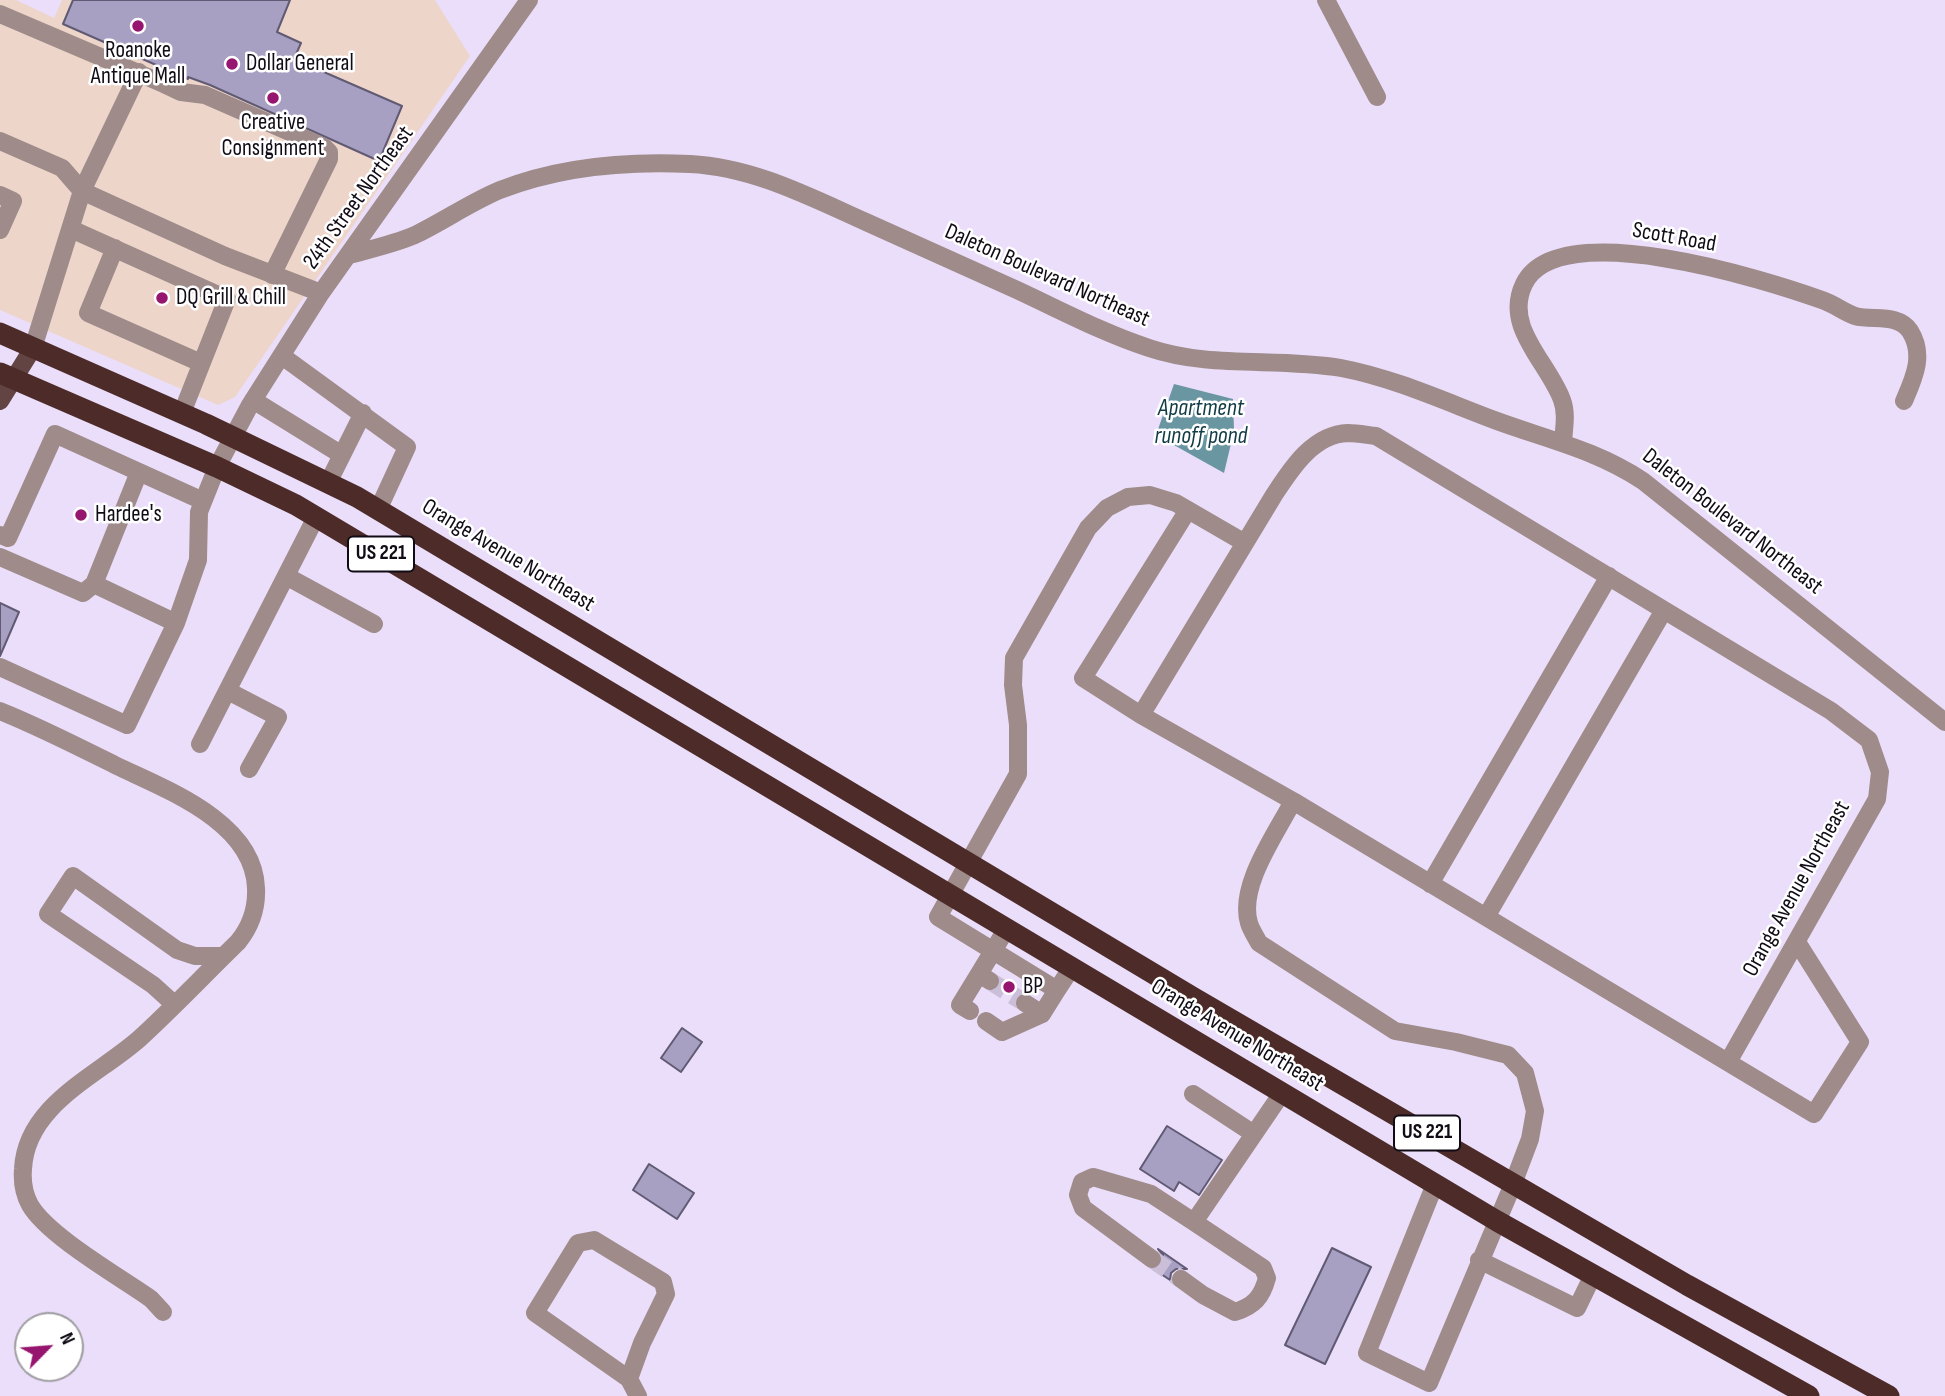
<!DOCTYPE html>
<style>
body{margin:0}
#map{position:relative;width:1945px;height:1396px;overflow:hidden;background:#ebdefa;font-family:"Sofia Sans Condensed",sans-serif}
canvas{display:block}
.north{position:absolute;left:14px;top:1312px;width:70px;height:70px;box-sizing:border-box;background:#fff;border:2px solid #9f9da1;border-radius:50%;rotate:65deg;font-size:19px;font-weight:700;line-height:28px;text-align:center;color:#100b15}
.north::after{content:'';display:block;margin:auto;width:24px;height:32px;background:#96156e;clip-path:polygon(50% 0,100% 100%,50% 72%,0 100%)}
</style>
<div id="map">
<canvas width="1945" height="1396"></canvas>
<div class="north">N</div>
</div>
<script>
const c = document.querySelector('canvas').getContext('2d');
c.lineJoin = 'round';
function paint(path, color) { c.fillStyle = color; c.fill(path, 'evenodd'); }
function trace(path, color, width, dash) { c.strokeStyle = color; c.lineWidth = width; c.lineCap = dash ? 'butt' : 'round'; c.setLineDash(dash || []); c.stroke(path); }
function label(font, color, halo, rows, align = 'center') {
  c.font = font + ' "Sofia Sans Condensed",sans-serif'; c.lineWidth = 5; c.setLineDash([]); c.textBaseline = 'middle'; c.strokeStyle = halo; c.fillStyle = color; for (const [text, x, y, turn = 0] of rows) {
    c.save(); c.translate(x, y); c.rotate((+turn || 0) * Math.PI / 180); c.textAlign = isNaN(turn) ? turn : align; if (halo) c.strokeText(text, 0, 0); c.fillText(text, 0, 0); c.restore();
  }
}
paint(new Path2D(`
 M0 0H16L54 18 62 0H435L470 56 235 397 218 405 0 310Z`), '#edd5ca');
paint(new Path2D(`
 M1174 384 1233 399 1234 431 1224 473 1156 435Z`), '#6a96a2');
const building = new Path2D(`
 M73 0H290L277 32 301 43 294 59 402 106 379 161 210 85 188 77V79L63 24Z
 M0 603 19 612 0 656Z
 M682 1028 702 1042 681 1072 661 1058Z
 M1167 1126 1222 1160 1199 1195 1179 1182 1174 1191 1140 1169Z
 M649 1164 694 1193 677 1219 633 1190Z
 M1332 1248 1371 1267 1325 1364 1285 1345Z
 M1158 1249 1187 1269H1176L1171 1273 1170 1280 1155 1270 1161 1266 1163 1261V1255Z`);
paint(building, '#a8a0c3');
trace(building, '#605a73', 2);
trace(new Path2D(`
 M990 981 1025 1003
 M1152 1259 1181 1279`), '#cabed8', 18, [18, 9]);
trace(new Path2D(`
 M1326 0 1377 97
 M0 14 164 84 181 92 205 95 324 147 329 152V159L272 275
 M0 141 62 168 82 191 225 256 321 293
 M0 195 13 201 0 230
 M71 229 227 299 182 413
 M115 248 88 313 201 363
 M349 255C371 249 394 244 415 235 444 221 471 202 500 190 559 167 628 161 690 164 753 167 810 197 866 222 916 245 967 267 1017 290 1060 310 1103 333 1149 348 1211 369 1277 357 1341 368 1394 378 1446 402 1497 421 1549 440 1596 450 1643 481L1945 722
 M33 348 82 191 139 72
 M282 356 407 447 378 510
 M253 400 342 455
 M1563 442C1564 428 1567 413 1562 400 1548 362 1503 327 1524 284 1558 214 1766 280 1822 300 1834 304 1844 312 1855 316 1873 321 1898 313 1910 331 1925 355 1914 378 1904 401
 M328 483 363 413
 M0 535 8 538 55 434 203 501
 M0 557 83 593 94 584 139 472
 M286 576 374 624
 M94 584 176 623
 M0 667 127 725 176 623 198 560 199 512 217 467 250 405 321 293 529 0
 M228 691 278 717 249 769
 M0 711C40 727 79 747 117 766 167 790 254 822 256 888 257 909 251 926 238 942 205 974 173 1008 139 1039 97 1076 26 1105 23 1169 22 1181 24 1194 30 1205 48 1236 120 1277 151 1299L163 1312
 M1141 715 1083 678 1188 510
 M200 744 316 517
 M1293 801 1141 715 1274 495C1291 469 1313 434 1348 433 1357 433 1367 435 1376 436L1831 711 1869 740 1880 772 1877 799 1728 1062
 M1430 884 1609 576
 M1486 917 1664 610
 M1072 967 1057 990 938 917 1018 774V725L1013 685 1014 658 1088 528 1107 508 1128 497 1150 495 1176 503 1245 543
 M990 981 979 974 1007 928
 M1025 1003 1042 1014 1057 990
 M174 1004 153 985 48 914 73 876 177 950 195 956H224
 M970 1011 960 1005 979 974
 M986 1021 1002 1032 1042 1014
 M1193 1094 1254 1134
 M1435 1184 1367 1353 1429 1383 1513 1184 1530 1139 1535 1111 1525 1073 1508 1055 1456 1042 1395 1031 1259 943C1256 937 1251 930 1249 923 1238 886 1276 834 1293 801L1814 1114 1860 1042 1797 942
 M1152 1259 1083 1208 1078 1195 1082 1182 1093 1177 1151 1194 1194 1222
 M1479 1260 1577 1308 1593 1275
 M1181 1279 1203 1295 1235 1312C1254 1306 1262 1297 1267 1278L1263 1268 1194 1222 1282 1093
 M629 1379 642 1343 666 1294 663 1282 594 1240 578 1243 535 1313 629 1379 638 1396`), '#9e8b8a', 18);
trace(new Path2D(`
 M0 401 33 348`), '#624442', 18);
trace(new Path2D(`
 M0 333 206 424 357 497 1194 998 1687 1285 1889 1396
 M0 373 217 467 296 505 1497 1221 1809 1396`), '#4d2b29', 21);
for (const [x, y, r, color] of [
 [138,26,7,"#96156e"],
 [232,64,7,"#96156e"],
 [273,98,7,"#96156e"],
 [162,298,7,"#96156e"],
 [81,515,7,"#96156e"],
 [1009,987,7,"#96156e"]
]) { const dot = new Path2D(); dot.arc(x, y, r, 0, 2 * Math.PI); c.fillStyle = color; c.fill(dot); trace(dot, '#fff', 2.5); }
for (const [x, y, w] of [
 [381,554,66],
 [1427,1133,66]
]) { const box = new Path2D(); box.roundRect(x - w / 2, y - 17.5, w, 35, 5); c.fillStyle = '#fff'; c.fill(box); trace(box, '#100b15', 2); }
label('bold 21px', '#100b15', null, [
 ["US 221",381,554],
 ["US 221",1427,1133]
]);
label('23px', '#100b15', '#fff', [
 ["Roanoke",138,51,"center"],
 ["Antique Mall",138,77,"center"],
 ["Dollar General",246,64],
 ["Creative",273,123,"center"],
 ["Consignment",273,149,"center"],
 ["DQ Grill & Chill",176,298],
 ["Hardee's",95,515],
 ["BP",1023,987]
], 'left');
label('23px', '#100b15', '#fff', [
 ["24th Street Northeast",359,198,-54],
 ["Scott Road",1674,238,10],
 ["Daleton Boulevard Northeast",1047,276,24],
 ["Daleton Boulevard Northeast",1732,522,38],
 ["Orange Avenue Northeast",508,556,31],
 ["Orange Avenue Northeast",1797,889,-61],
 ["Orange Avenue Northeast",1237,1036,31]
]);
label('italic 24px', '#113b45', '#fff', [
 ["Apartment",1201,409],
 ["runoff pond",1201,437]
]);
</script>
